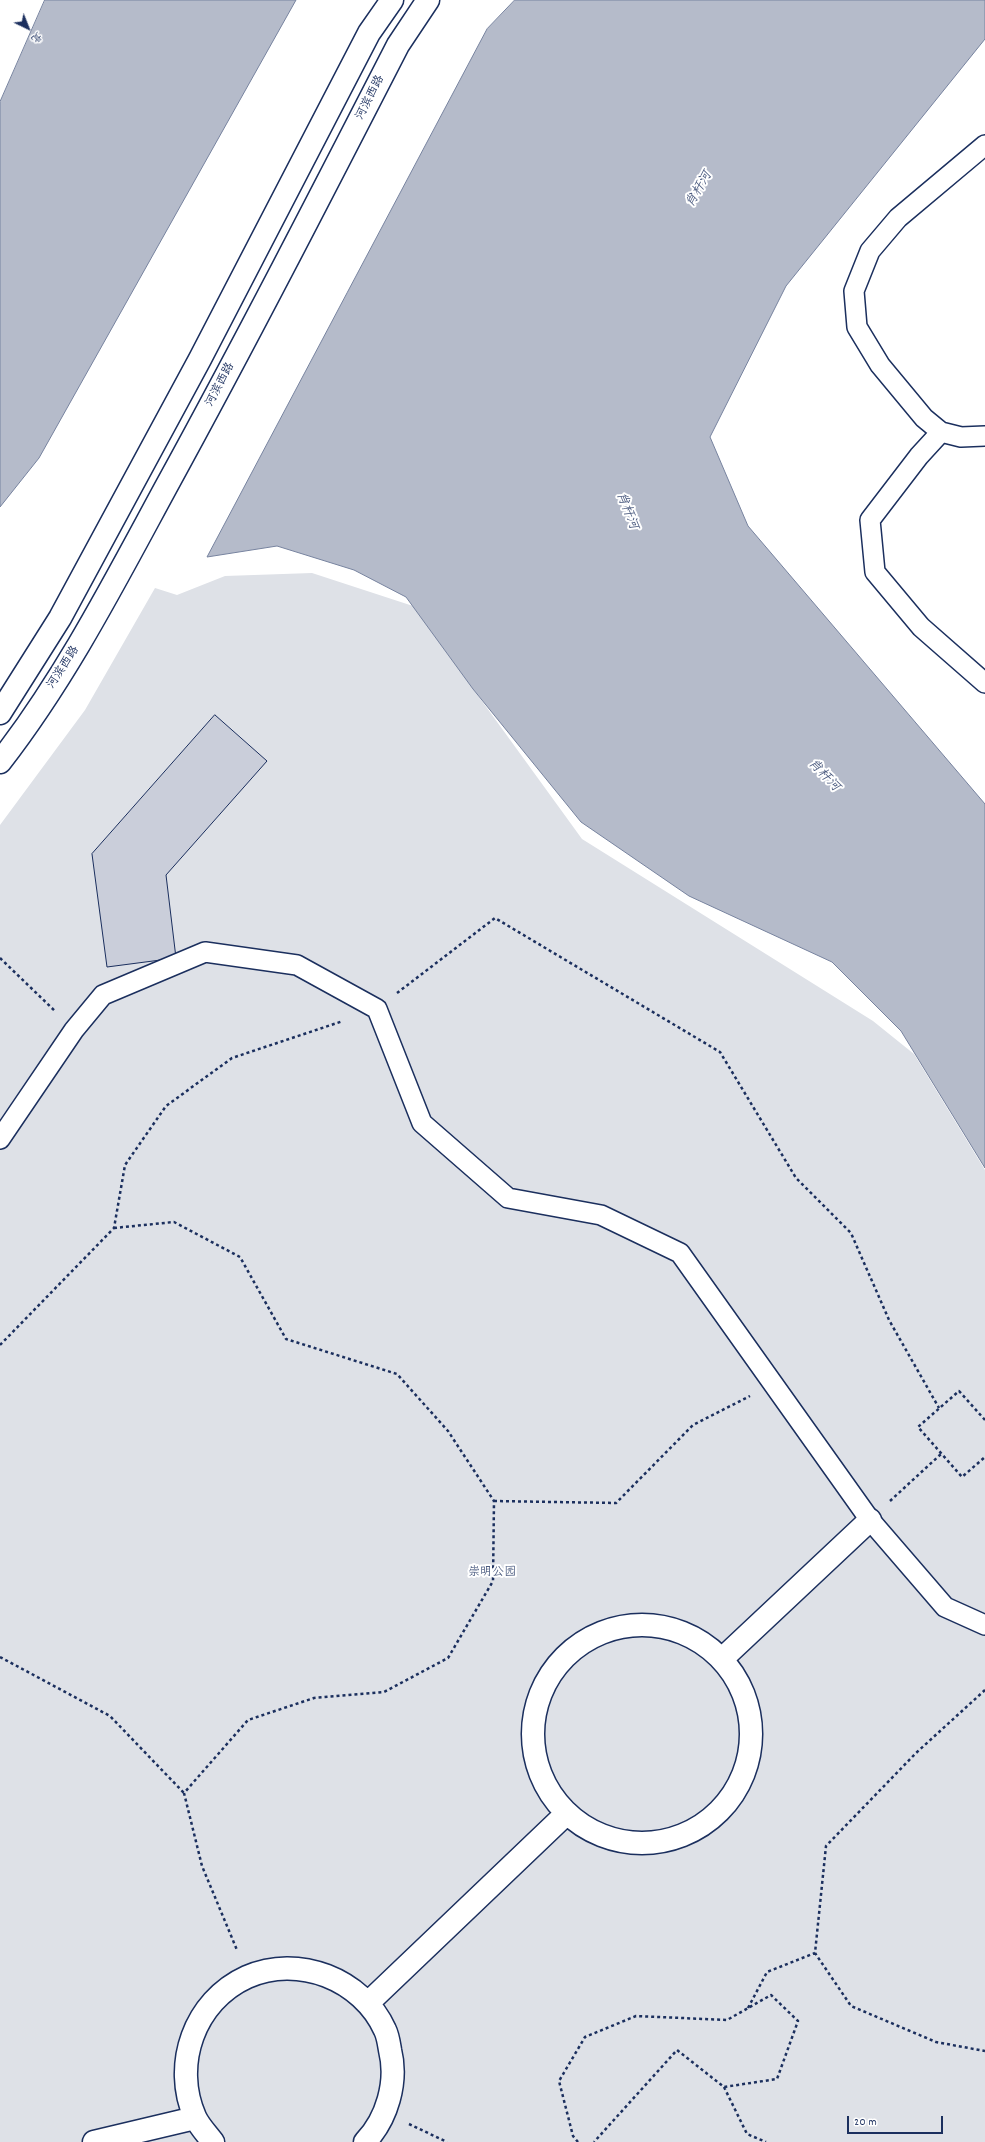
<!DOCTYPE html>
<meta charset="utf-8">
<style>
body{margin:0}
#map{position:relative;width:985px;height:2142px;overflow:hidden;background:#fff;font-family:Dekko,"LXGW WenKai TC",sans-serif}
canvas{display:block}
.north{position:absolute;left:8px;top:8px;width:40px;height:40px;-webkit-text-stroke:3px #fff;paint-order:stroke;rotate:137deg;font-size:11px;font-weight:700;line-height:16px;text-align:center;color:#1b2f5e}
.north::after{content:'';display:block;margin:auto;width:14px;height:18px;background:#1b2f5e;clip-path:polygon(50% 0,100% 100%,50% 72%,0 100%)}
.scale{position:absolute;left:847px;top:2116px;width:96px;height:18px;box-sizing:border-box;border:2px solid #1b2f5e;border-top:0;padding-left:5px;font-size:12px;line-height:14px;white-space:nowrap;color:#1b2f5e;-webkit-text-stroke:3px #fff;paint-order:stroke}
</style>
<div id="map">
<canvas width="985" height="2142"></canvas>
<div class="north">北</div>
<div class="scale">20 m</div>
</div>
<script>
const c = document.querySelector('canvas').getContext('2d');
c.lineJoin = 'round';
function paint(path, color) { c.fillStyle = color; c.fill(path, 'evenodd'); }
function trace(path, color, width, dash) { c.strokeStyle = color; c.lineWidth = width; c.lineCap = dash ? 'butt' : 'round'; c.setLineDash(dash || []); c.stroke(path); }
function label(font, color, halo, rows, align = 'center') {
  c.font = font + ' Dekko,"LXGW WenKai TC",sans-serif'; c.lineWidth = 4; c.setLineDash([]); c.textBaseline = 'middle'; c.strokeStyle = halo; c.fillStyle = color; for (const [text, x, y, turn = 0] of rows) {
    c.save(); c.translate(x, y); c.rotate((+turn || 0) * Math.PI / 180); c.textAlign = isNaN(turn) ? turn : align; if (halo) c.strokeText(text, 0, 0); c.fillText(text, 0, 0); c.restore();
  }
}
paint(new Path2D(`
 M312 573 413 606 582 839 873 1021 914 1054 985 1170V2142H0V825L85 710 155 588 177 595 225 576Z`), '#dee1e7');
const water = new Path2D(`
 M45 0H296L39 458 0 507V102Z
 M515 0H985V39L786 286 710 437 748 526 985 804V1168L901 1031 832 962 689 896 581 822 473 689 406 597 354 570 277 546 207 557 487 29Z`);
paint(water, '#b5bbca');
trace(water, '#77839f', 1);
const building = new Path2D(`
 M215 715 267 761 166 875 176 958 107 967 92 854Z`);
paint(building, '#caceda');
trace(building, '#1b2f5e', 1);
const lane = new Path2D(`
 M985 145 898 218 870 251 854 291 857 327 880 365 924 418 941 432 961 437 985 436
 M941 432 919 456 870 520 875 572 921 627 985 683
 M0 1139 74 1030 103 995 205 952 297 965 377 1009 422 1123 508 1198 601 1215 680 1253 870 1520 945 1607 985 1625`);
const street = new Path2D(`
 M533 1734a109 109 0 1 1 218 0a109 109 0 1 1-218 0Z
 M722 1659 870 1520
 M368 2003 567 1813
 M94 2142 195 2118
 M213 2142C207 2134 199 2126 195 2117 172 2065 194 2001 247 1977 298 1954 362 1979 385 2030 388 2036 389 2044 390 2050 398 2082 387 2119 365 2142`);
const secondary = new Path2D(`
 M0 713 60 618 200 359 369 33 392 0
 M0 762C66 677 115 581 166 487 246 341 322 193 398 45L428 0`);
trace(lane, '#1b2f5e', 22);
trace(street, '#1b2f5e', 25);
trace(secondary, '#1b2f5e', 25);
trace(new Path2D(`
 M0 958 56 1012
 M397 993 495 918 720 1052 796 1178 851 1233 889 1320 939 1408
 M114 1228 174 1222 240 1257 286 1339 397 1374 448 1431 494 1501 493 1581 448 1658 384 1692 314 1698 248 1720 184 1793 202 1866 237 1950
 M0 1345 114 1228 125 1165 166 1106 232 1058 343 1021
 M985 1420 959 1391 918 1427 962 1477 985 1457
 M494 1501 616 1503 693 1425 750 1396
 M890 1501 941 1454
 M0 1657 110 1716 184 1793
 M985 1690 916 1753 826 1846 815 1953 851 2006 936 2042 985 2051
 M748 2008 767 1972 815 1953
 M724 2087 747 2134 766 2142
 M409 2124 447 2142
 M578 2142 573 2136 559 2081 585 2037 636 2016 727 2020 771 1995 798 2021 777 2079 724 2087 677 2050 594 2142`), '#1b2f5e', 2.5, [3, 3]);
trace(lane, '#fff', 19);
trace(street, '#fff', 22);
trace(secondary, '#fff', 22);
label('12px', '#1b2f5e', '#fff', [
 ["河滨西路",371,98,-63],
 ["河滨西路",221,385,-62],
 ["河滨西路",64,668,-57]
]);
label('12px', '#4c5c80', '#fff', [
 ["崇明公园",492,1573]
]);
label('italic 13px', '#49597e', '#fff', [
 ["肖杆河",700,190,-60],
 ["肖杆河",626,511,69],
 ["肖杆河",823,776,46]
]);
</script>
